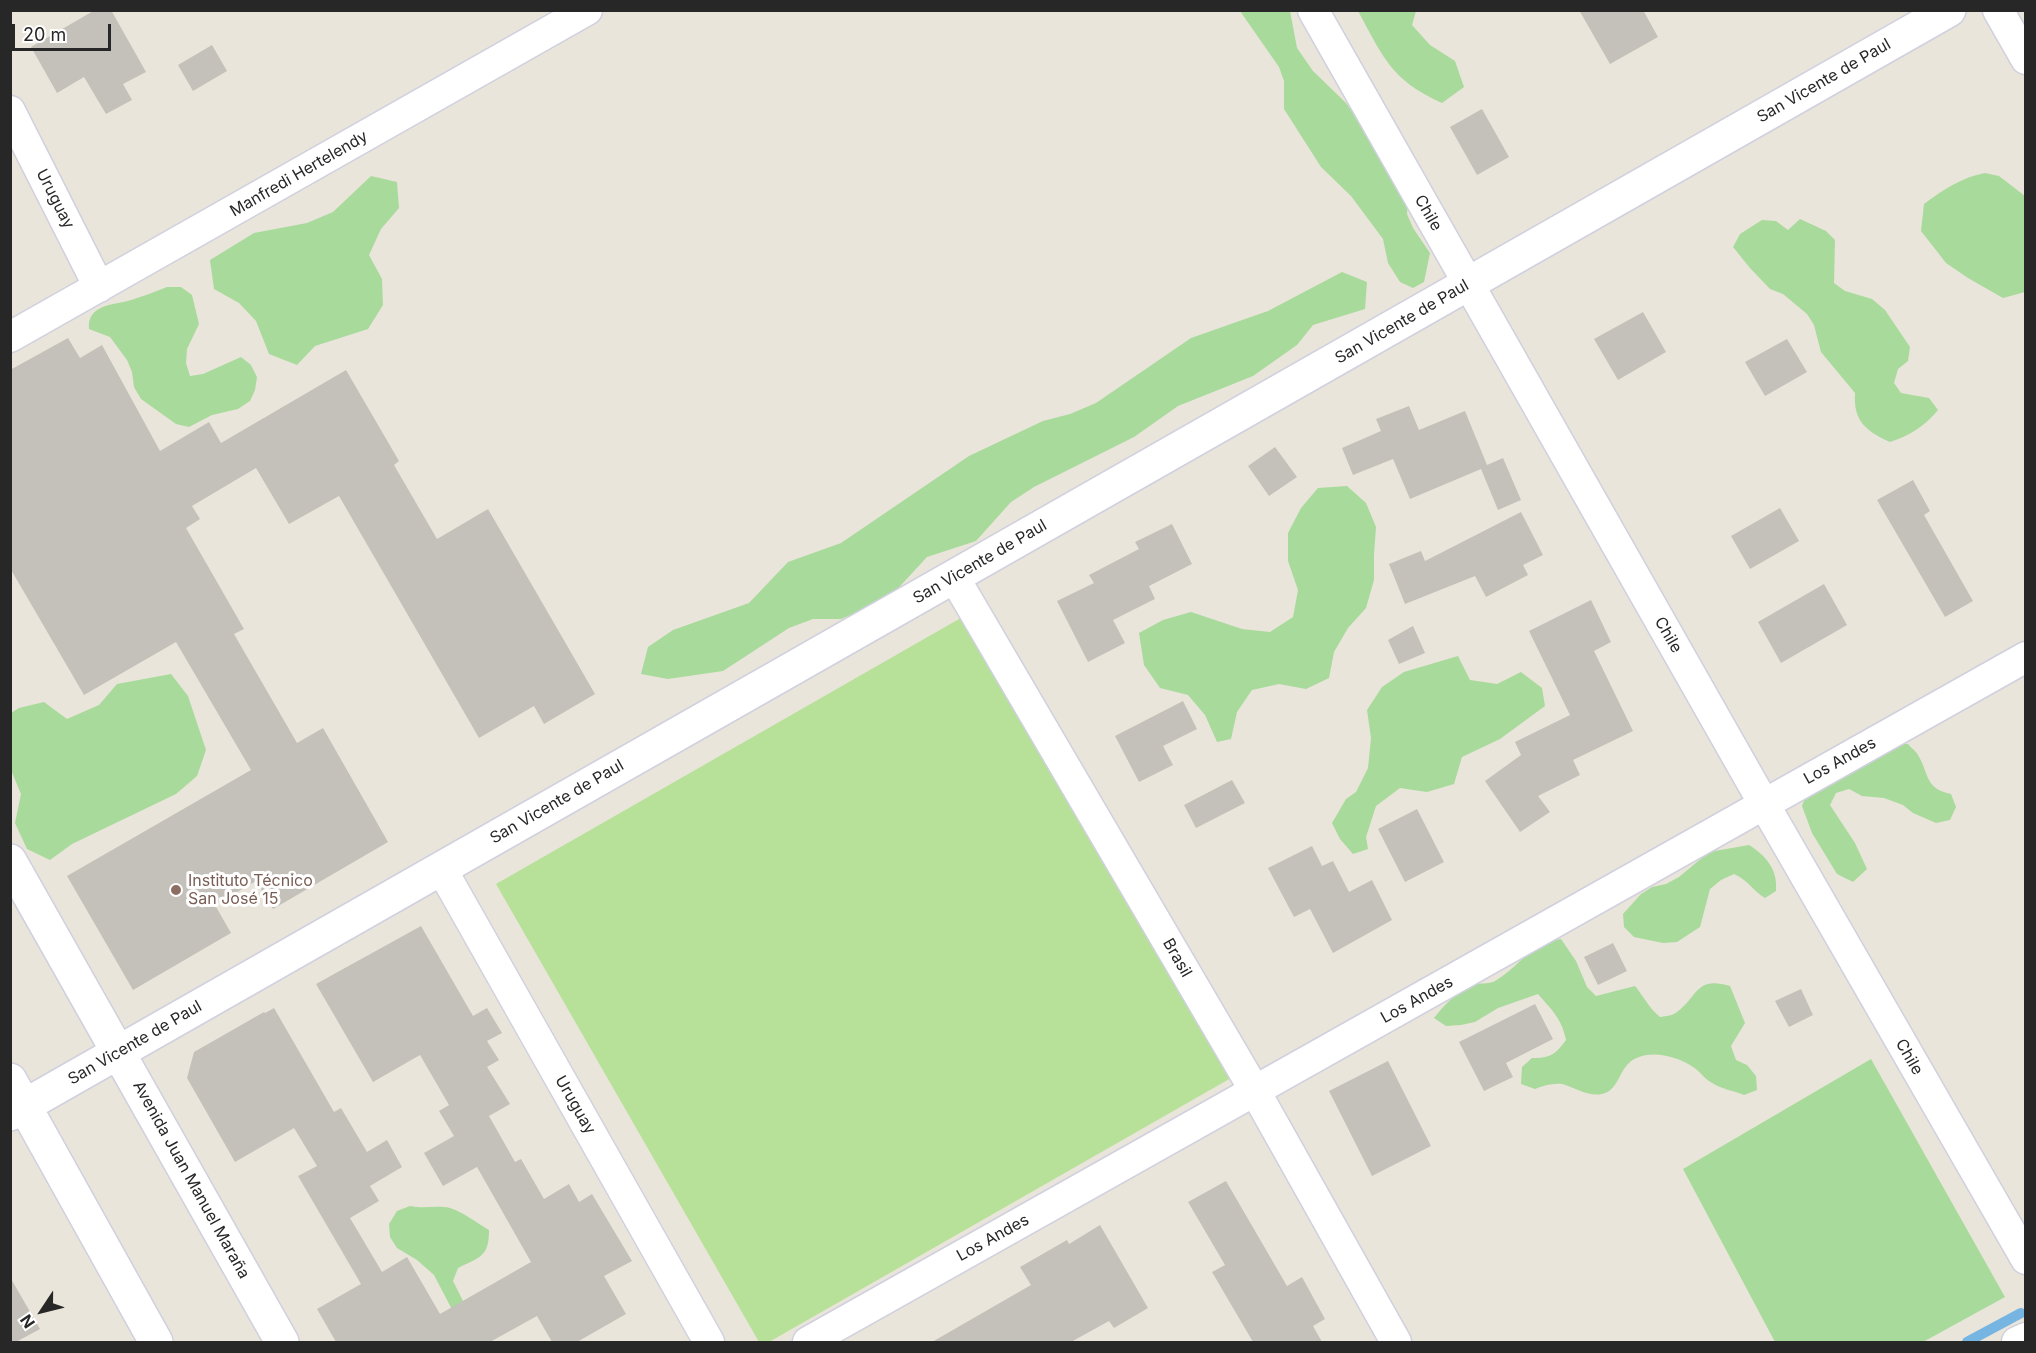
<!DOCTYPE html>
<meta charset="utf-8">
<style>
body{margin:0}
#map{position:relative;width:2036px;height:1353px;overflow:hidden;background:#e9e5da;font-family:Inter,sans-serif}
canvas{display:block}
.frame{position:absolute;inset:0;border:12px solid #272727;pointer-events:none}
.north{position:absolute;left:12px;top:1281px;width:60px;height:60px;-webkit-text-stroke:4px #fff;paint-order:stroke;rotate:235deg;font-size:16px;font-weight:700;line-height:24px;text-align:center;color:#272727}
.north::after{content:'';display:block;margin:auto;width:21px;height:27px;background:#272727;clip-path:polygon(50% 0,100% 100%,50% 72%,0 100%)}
.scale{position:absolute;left:12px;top:24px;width:99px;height:27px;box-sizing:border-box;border:3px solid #272727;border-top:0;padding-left:8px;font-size:18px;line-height:21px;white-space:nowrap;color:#272727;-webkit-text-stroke:4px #fff;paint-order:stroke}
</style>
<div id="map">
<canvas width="2036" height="1353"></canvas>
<div class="frame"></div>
<div class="north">N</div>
<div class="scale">20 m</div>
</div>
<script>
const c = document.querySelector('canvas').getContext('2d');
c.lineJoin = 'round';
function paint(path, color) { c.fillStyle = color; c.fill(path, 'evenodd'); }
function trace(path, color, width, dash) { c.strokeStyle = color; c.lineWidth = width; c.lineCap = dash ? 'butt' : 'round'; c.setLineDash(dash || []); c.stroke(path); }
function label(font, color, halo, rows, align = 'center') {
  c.font = font + ' Inter,sans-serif'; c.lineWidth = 6; c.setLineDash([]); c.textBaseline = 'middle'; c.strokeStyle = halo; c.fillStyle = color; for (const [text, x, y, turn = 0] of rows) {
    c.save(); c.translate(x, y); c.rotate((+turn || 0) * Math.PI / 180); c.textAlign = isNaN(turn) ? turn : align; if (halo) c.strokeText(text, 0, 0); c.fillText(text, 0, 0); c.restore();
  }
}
paint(new Path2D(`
 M1240 11H1290L1297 48 1313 71 1346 103 1388 160 1408 199 1407 214 1413 228 1430 253 1424 282 1413 288 1400 282 1388 263 1383 239 1351 196 1321 167 1284 109V81L1279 67Z
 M1358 11H1416L1412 25 1430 45 1455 61 1464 87 1442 103C1391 80 1383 57 1358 11Z
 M1985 173 1999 176 2025 196V292L2003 298 1968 278 1946 263 1921 231 1924 204C1943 190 1962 177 1985 173Z
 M371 176 397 182 399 208 381 229 369 255 382 279 383 305 368 329 315 346 297 365 269 354 256 321 239 303 214 289 210 260 254 233 307 223 333 212Z
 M1800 219 1826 231 1835 240 1834 283 1845 291 1872 299 1885 310 1910 347 1908 361 1898 369 1894 383 1901 393 1929 398 1938 410C1925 426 1909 436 1890 442 1866 431 1853 421 1855 393L1821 352 1814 325 1807 314 1783 294 1770 289 1750 268 1733 247 1740 234 1762 220 1776 221 1788 230Z
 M1342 272 1367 282 1365 309 1313 325 1297 345 1253 376 1178 406 1134 437 1034 487 1011 502 976 541 927 557 890 597 866 609 841 619H813L789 628 723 671 668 679 641 674 648 647 673 630 749 603 788 562 841 543 969 456 1043 421 1070 414 1096 403 1191 338 1268 311Z
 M167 287H181L192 295 199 324 187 349 186 363 190 376 203 374 241 357 251 365 257 377 255 390 250 401 238 409 212 415 189 427 176 424 141 399 134 387 132 372 127 360 110 337 89 329C87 304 114 305 131 300 143 296 155 292 167 287Z
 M1347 486 1366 503 1376 527 1374 555V580L1366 608 1348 628 1334 652 1329 678 1306 689 1279 684 1252 690 1237 712 1231 739 1217 742 1205 715 1188 695 1160 688 1144 665 1139 633 1163 620 1191 612 1242 629 1270 632 1293 617 1298 590 1288 561V533L1301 508 1318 488Z
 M1458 656 1470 680 1497 684 1521 672 1542 688 1545 706 1500 739 1462 757 1454 784 1427 792 1400 788 1376 806 1366 837 1368 849 1353 854 1340 839 1332 823 1346 799 1356 792 1368 768 1371 738 1367 710 1382 687 1404 672Z
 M171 674 188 696 206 750 197 776 176 794 72 844 50 860 27 849 15 823 21 794 11 770V713L19 708 44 702 67 719 99 705 117 684Z
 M1895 744H1908C1911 748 1916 751 1918 755 1930 775 1924 788 1951 794L1956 807 1950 820 1936 823 1913 813 1903 805 1884 798 1862 796 1849 789 1836 793 1830 805 1855 843 1867 869 1853 882 1837 874 1812 833 1802 806 1808 790Z
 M1749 845C1766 856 1778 869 1776 891L1765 898C1752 890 1748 880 1734 874L1721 880 1710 889 1700 927 1677 942 1663 943 1634 937 1624 927 1623 914 1641 894 1652 887 1666 884 1679 877 1709 852Z
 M1561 939 1576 961 1587 987 1596 996 1635 986C1644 997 1649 1008 1660 1017 1664 1016 1670 1016 1674 1014 1698 999 1694 975 1730 986L1745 1023 1731 1046 1736 1060 1747 1065 1756 1076 1757 1090 1744 1095C1734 1091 1722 1089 1714 1084 1705 1080 1701 1072 1693 1067 1677 1056 1645 1047 1628 1064 1619 1073 1617 1091 1602 1094 1588 1097 1574 1087 1562 1084 1552 1083 1543 1086 1535 1089L1521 1084 1522 1067 1532 1058C1549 1059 1556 1054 1566 1040 1562 1019 1552 1010 1538 994L1498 1008 1475 1022 1461 1025 1446 1026 1434 1018C1445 1004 1459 989 1477 984 1483 983 1490 984 1495 981 1519 967 1532 942 1561 939Z
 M1871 1059 2005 1297 1923 1342H1775L1683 1169Z
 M410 1206C424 1209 437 1205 450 1208 463 1212 477 1223 489 1230 489 1257 480 1257 458 1268L453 1281 466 1307 475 1336 479 1342H469L434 1275 417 1260 397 1248 390 1237 389 1224 397 1211Z`), '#a8da9b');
paint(new Path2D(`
 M966 615 1231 1078 769 1342H759L496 884Z`), '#b7e198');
trace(new Path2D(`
 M1967 1342 2021 1313`), '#76b5e2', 10);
paint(new Path2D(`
 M95 10H111L146 72 123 84 132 100 106 114 84 77 57 93 31 47Z
 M1579 10H1643L1658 37 1610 64Z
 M212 45 227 71 193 91 178 65Z
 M1482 109 1509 157 1477 175 1450 127Z
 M1643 312 1666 352 1618 380 1594 339Z
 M68 338 80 358 102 345 160 451 209 422 221 443 346 370 399 461 394 465 437 539 488 509 595 694 544 724 534 706 479 738 339 496 289 524 256 468 192 506 200 519 186 528 244 629 234 634 297 743 323 728 388 842 273 909 256 881 215 905 231 933 133 990 67 876 251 770 176 642 84 695 10 568V370Z
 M1787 339 1807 372 1765 396 1745 362Z
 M1409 406 1419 430 1465 411 1487 465 1503 458 1521 500 1498 510 1481 469 1410 499 1393 459 1353 475 1342 448 1381 431 1376 419Z
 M1275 447 1297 477 1269 496 1248 466Z
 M1913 480 1930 511 1924 515 1973 601 1945 617 1877 500Z
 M1780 508 1799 541 1750 569 1731 536Z
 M1521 512 1543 555 1523 565 1528 575 1486 597 1475 576 1405 604 1389 564 1421 551 1425 561Z
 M1172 524 1192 564 1149 586 1155 599 1113 620 1125 643 1088 662 1057 601 1094 583 1089 575 1139 549 1135 542Z
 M1824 584 1847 625 1781 663 1758 622Z
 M1591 600 1611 642 1594 651 1633 731 1573 760 1580 775 1538 796 1550 812 1520 832 1485 781 1521 755 1515 742 1570 715 1529 631Z
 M1413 626 1425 653 1399 664 1388 640Z
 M1183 701 1197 729 1163 746 1173 765 1139 782 1115 736Z
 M1232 780 1245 803 1196 828 1184 805Z
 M1417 809 1444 862 1405 882 1378 829Z
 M1312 846 1322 866 1333 861 1349 892 1372 880 1392 920 1333 953 1310 909 1294 917 1268 868Z
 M421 926 473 1016 487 1008 502 1033 487 1041 499 1060 487 1067 510 1104 489 1116 515 1162 521 1159 544 1199 569 1184 579 1202 592 1194 632 1261 604 1276 626 1314 577 1342H552L537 1316 490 1342H336L317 1309 361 1284 298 1176 317 1166 294 1128 235 1162 187 1078 194 1052 264 1012 265 1013 274 1008 334 1112 341 1108 367 1152 387 1140 402 1167 370 1186 379 1201 350 1218 382 1272 407 1257 440 1314 531 1262 477 1167 443 1186 424 1153 454 1136 439 1111 449 1105 420 1055 373 1082 316 984Z
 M1613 943 1627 971 1598 985 1584 957Z
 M1801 989 1813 1015 1789 1027 1775 1001Z
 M1535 1004 1553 1039 1506 1063 1513 1077 1484 1091 1459 1042Z
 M1388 1061 1431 1146 1372 1176 1329 1091Z
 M1226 1181 1287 1286 1302 1277 1325 1319 1313 1326 1322 1342H1253L1212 1272 1225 1265 1188 1202Z
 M1100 1225 1148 1308 1114 1328 1109 1321 1071 1342H932L1031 1285 1020 1267 1067 1240 1069 1244Z
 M10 1277 40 1329 16 1342H10Z`), '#c4c1ba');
const street = new Path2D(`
 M1313 10 1764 804 2026 1259
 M1998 10 2026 59
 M10 111 99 287
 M10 337 587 10
 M954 577 1255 1091 1396 1342
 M441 868 709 1342
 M808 1342 2026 657
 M2017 1342 2026 1338`);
const secondary = new Path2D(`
 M10 861 282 1342
 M10 1080 156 1342
 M10 1114 1949 10`);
trace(street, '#d0d0df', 33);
trace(secondary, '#d0d0df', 36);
trace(street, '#fff', 30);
trace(secondary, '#fff', 33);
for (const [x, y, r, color] of [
 [176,890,6,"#8d6e63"]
]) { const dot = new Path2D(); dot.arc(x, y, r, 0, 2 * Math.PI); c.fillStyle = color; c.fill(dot); trace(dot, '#fff', 2); }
label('16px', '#272727', '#fff', [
 ["San Vicente de Paul",1824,81,-30],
 ["Manfredi Hertelendy",299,174,-30],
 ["Uruguay",55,199,63],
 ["Chile",1428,213,60],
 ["San Vicente de Paul",1402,322,-30],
 ["San Vicente de Paul",980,562,-30],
 ["Chile",1668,635,60],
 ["Los Andes",1840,761,-29],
 ["San Vicente de Paul",557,802,-30],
 ["Brasil",1177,958,60],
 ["Los Andes",1417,1000,-29],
 ["San Vicente de Paul",135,1043,-30],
 ["Chile",1909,1057,60],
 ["Uruguay",575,1105,60],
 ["Avenida Juan Manuel Maraña",191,1180,61],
 ["Los Andes",993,1238,-29]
]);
label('16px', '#785e54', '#fff', [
 ["Instituto Técnico",188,881],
 ["San José 15",188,899]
], 'left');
</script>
